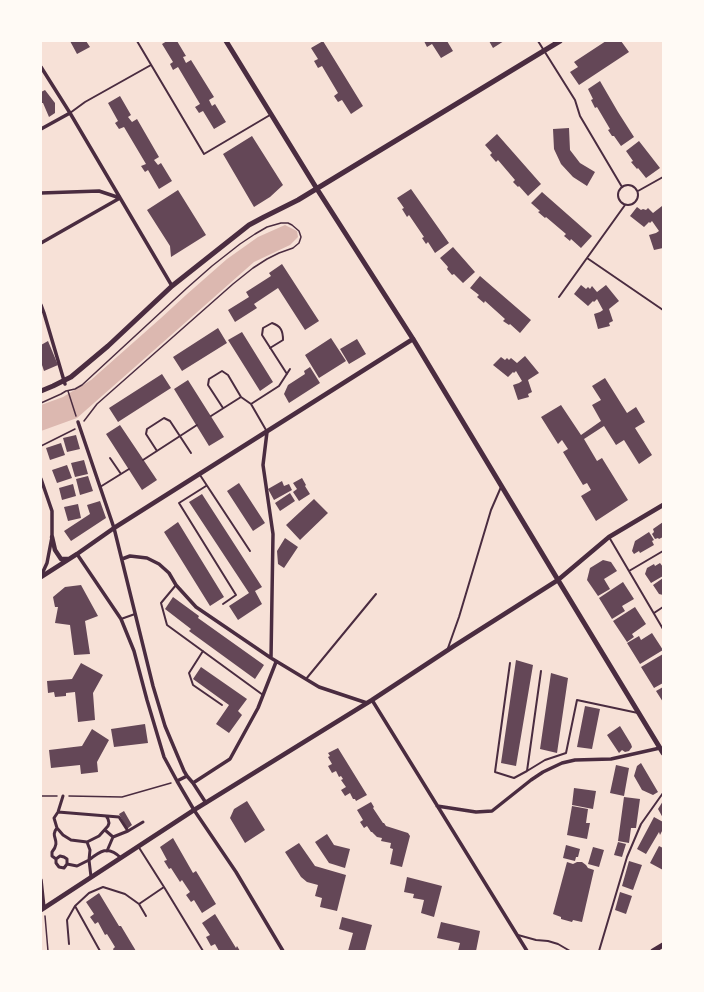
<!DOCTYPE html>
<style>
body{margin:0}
#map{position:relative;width:704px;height:992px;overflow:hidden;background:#f7e1d7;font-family:"Fira Sans Condensed",sans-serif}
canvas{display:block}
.frame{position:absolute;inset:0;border:42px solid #fffaf5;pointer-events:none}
</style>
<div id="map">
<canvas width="704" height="992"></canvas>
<div class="frame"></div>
</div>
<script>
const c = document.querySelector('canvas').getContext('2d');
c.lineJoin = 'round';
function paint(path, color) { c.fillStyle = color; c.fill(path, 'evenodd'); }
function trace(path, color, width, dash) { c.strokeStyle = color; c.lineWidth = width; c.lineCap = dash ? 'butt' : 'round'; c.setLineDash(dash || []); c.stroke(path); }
paint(new Path2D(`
 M285 225 297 231 298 237 290 245 254 262 77 418 41 431V405L63 397 91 380 161 318 186 295 227 259 258 237Z`), '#dcb8b0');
paint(new Path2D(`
 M70 41H86L90 47 77 54Z
 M167 41H177L186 56 183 57 186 63 191 60 214 97 209 100 212 106 215 104 226 122 214 129 203 111 199 113 195 107 200 104 178 67 173 70 170 64 173 62 162 44Z
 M323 41 363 106 351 114 342 100 338 102 334 96 338 93 322 66 318 68 314 61 318 59 311 48Z
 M424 41H447L453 51 441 58 432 44 427 47Z
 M489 41H504L493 48Z
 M606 41H621L629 52 579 85 570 72 578 67 574 62Z
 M600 81 618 112 634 137 621 146 614 136H612L608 130 610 129 597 107 595 108 591 100 593 99 588 89Z
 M45 90 55 103V113L49 117 43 103H41V92Z
 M120 96 131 115 128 117 132 122 137 119 159 157 154 160 158 165 161 163 172 181 159 189 148 170 145 172 141 166 146 164 124 127 119 129 115 123 118 121 108 103Z
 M569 128 570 150 580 163 595 172 587 186 573 177 561 164 554 149 553 129Z
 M497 134 541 184 528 196 519 186 518 187 513 182 515 180 498 160 496 162 490 155 492 153 485 145Z
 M252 136 283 185 270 197 254 207 223 154Z
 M639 141 660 168 646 178 638 168 637 169 631 162 633 161 626 151Z
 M411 189 449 243 435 253 428 242 426 244 422 238 424 237 409 215 407 217 402 209 404 208 397 198Z
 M178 190 206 235 171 257 170 246 147 210Z
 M542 192 592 236 581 248 571 239 570 241 564 236 566 234 546 217 545 218 538 212 540 211 531 203Z
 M662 206 663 208V248L654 250 649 235 656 233 659 231 652 221 650 223 649 222 644 227 630 216 637 207 641 210 643 209 646 210 648 208 653 213Z
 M453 247 475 272 463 283 454 274 452 275 447 269 448 267 440 258Z
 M282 264 319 321 305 330 278 288 254 304 257 308 235 322 228 310 249 297 246 292 271 276 269 273Z
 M480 276 531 320 520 333 510 324 509 325 503 321 505 319 485 301 484 303 477 297 479 295 470 288Z
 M581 285 586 289 588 287 590 289 592 286 597 292 606 285 619 301 609 309 613 321 609 323 610 326 598 329 594 314 600 312 603 310 597 299 594 302 593 301 588 306 574 294Z
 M218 328 227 343 182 371 173 357Z
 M242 332 273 382 260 391 228 340Z
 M331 338 346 361 319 378 305 355Z
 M357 339 366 354 349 364 340 349Z
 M48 341 58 365 44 371 41 362V345Z
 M525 356 539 373 528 380 532 392 528 394 529 397 518 400 513 385 519 383 522 381 516 371 514 373 513 372 508 377 493 365 501 357 505 360 507 358 509 360 511 358 517 363Z
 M310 367 320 383 289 403 284 394 288 385 305 374 304 371Z
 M162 374 171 388 118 422 109 408Z
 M605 378 627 413 636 407 645 422 635 428 652 455 639 464 624 440 616 445 604 426 584 439 597 461 602 458 628 500 596 521 581 496 591 490 587 483 583 485 563 452 568 449 562 440 558 444 541 417 561 405 581 435 601 421 592 405 601 400 592 386Z
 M188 380 224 437 209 446 174 389Z
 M120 425 157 480 142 490 106 434Z
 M76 435 80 449 67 452 63 438Z
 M61 443 65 455 50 460 46 448Z
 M84 460 88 474 75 477 71 463Z
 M67 465 72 478 57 483 52 470Z
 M88 476 93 491 80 495 76 479Z
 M302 478 306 485 305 486 310 494 299 501 293 492 297 489 293 483Z
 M282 481 284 486 289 484 292 490 274 500 268 489Z
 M239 483 265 523 253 531 227 491Z
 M73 484 76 496 62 500 59 488Z
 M290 493 295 501 280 511 275 503Z
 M202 494 262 587 255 591 262 604 238 620 229 606 249 593 189 502Z
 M314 499 328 513 300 540 286 525Z
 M100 501 106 518 71 541 64 531 90 514 87 505Z
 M78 504 81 518 68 521 64 507Z
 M178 522 224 597 210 606 164 532Z
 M663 522V537L659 539 658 538 655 539 652 534 654 532 653 529Z
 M649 532 654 540 652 541 654 545 640 553 639 551 634 554 632 551 635 541Z
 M285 538 298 547 284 568 278 564 277 551Z
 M603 560 611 562 617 571 604 579 610 589 598 596 587 580 590 568Z
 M660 563 663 567V576L651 583 645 574 647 568 654 564 655 566Z
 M663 578V595L659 594 653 585Z
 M623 582 634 599 622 606 625 611 612 619 599 598Z
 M81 585 98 616 85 621 90 654 74 655 70 625 55 623 58 607H55L53 597 65 587Z
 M173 597 199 616 198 618 264 665 255 679 189 631 191 629 165 609Z
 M635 607 646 624 632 634 634 637 627 642 613 621Z
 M652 633 663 650 640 664 627 643 639 636 641 640Z
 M663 654V683L654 688 641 667Z
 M516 660 533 665 516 766 501 763Z
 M81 663 103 675 93 693 95 720 78 722 75 692 66 693V696L55 697 54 692 48 693 47 681 72 679Z
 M201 667 247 699 238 711 242 715 229 733 216 724 229 705 193 679Z
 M551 673 568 678 557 753 540 749Z
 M663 687V702L656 691Z
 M585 706 600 709 592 749 577 747Z
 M145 724 148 743 114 747 111 729Z
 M620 726 631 744 632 747 629 751 625 752 622 750 619 753 607 735Z
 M92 729 109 740 97 762 98 772 81 774 80 765 51 768 49 750 82 746Z
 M338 748 367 795 356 801 355 799H353L350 793 345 796 341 790 346 787 341 780 343 779 341 776 339 777 336 771 332 773 328 766 332 764 328 757 330 756 328 753Z
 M641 763 658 792 653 795 642 790 634 776 637 766Z
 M616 765 629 768 624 796 610 793Z
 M574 788 596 791 593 809 572 805Z
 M624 797 640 799 636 828H631L629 843 618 841Z
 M247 801 265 830 245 843 230 818 234 809Z
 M663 801V818L658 809Z
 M371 802 374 807 373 808 383 823H384L386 826 408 833 410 836 402 867 390 864 393 849 390 848 391 843 381 841 382 838 377 837 372 832H371L367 826 364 828 360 822 363 820 357 810Z
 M572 806 588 809 586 823H590L587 839 567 835Z
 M124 811 132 825 127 829 119 814Z
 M654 817 663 822V829L660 835 659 832 646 854 637 849Z
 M327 834 334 845 350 849 345 868 329 863 315 842Z
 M173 838 193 873 196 871 216 904 202 913 194 900 191 902 186 895 190 892 182 880 180 882 171 868 169 869 164 861 167 860 160 847Z
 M618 842 626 844 622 857 614 855Z
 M299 843 315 866 346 875 337 911 320 907 322 898 315 896 318 885 307 882 301 877 285 852Z
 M566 845 580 849 578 857H576L575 861 563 858Z
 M659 846 663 848V870L650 863Z
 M593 847 604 850 599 867 588 864Z
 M629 861 642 865 633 890 622 886Z
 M567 862 573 864 577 862H582L586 865 588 868 594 870 582 922 573 920 572 922 561 919V917L553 914Z
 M407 877 442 886 434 917 421 913 424 900 413 898 414 894 404 892Z
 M620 892 632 896 626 914 615 910Z
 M99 893 119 926H121L136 951H114L113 949 115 947 107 934 105 935 98 922 95 924 90 917 94 914 86 902Z
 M215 914 236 948 237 946 240 951H219L215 944 211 946 206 937 210 935 202 923Z
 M342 917 372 925 365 951H348L353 933 339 929Z
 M441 922 480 931 476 951H458L460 943 437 938Z`), '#644757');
trace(new Path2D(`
 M68 391 76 416
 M41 403 61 394 66 391 75 389 82 385 187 288 212 266 240 244 255 234 267 227 281 223H288L292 225 299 231 301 237 299 243 293 248 279 253 267 259 253 268 233 284 97 404 84 421
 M41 446 75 429
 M41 796H57
 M69 796 122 797 171 783
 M45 916 48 951`), '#4a2c40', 1.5);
trace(new Path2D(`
 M137 41 204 154 270 115
 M538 41 575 100 580 116 622 187
 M70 113 85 102 151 65
 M618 195a10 10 0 1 1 20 0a10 10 0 1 1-20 0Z
 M638 191 663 177
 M587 258 663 310
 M559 297 625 205
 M270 348 283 340C283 331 281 326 272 323L263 328 262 335 287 374
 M251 404 279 386 290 369
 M223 408 208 385 209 379 222 371 228 375 241 397
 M211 416 241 397 251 404 266 430
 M157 451 146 434 147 429 164 418 170 421 191 453
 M110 458 121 474
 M143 460 197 425
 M200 475 250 551
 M206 486 179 503 236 595 223 604
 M100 487 129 469
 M609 537 663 629
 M629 571 663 551
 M176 585 161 603 167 625 263 695
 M654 613 663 607
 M121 619 135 614
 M448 648 459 617 491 510 501 487
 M203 651 189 673 193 685 222 705
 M510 663 495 772 514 778 527 771
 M541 671 527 771 545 760 566 753 577 700 638 713
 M306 679 376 594
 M164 887 203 951
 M139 904 146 916
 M518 935 536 940 548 941 558 944 570 951
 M69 944 67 920 75 906
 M100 951 75 906 89 893 103 887 125 894 139 904 164 887 138 846
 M599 951 627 857 641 824 663 793`), '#4a2c40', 2);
trace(new Path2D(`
 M63 796 58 812 54 818 57 828 63 835 71 840 87 842 99 836 108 826 109 823 108 819 106 816
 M58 812 119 817 128 831
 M57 828C49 837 62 840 52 852V856L56 859V863L59 867 64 868 67 864
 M105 830 113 837 107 851
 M113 837 128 831 143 822
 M56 859 60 856 64 857 67 859V864
 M67 864 77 866 89 860 90 850 87 842
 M91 877 89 860C100 851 108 845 121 858`), '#4a2c40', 3);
trace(new Path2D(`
 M41 67 70 113 172 286
 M41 129 70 113
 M41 193 99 191 120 198
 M41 243 120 198
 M41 305 44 313 65 384
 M78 422 114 528 153 686 165 726 184 771 187 776
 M267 432 263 465 273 534 271 658
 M41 479 52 511V537L47 563 41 576
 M77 554 121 619 134 651 147 700 164 757 177 781 194 810 236 872 283 951
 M122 559 130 556 147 558 159 564 169 573 176 585 196 607 271 658 319 687 367 703
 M372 700 527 951
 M177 781 187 776 193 783 230 759 258 708 276 662
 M193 783 206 803
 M437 806 476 812 492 811 531 780 543 772 562 763 575 760 611 759 660 748
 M41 880 44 908`), '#4a2c40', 3.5);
trace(new Path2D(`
 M52 537 55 550 61 559H69
 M41 577 77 554 114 528 413 339
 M41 910 194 810 372 700 454 646 558 580 609 537 663 505`), '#4a2c40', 4.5);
trace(new Path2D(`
 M226 41 317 189 413 339 558 580 663 753
 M41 391 53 386 71 377 108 346 172 286 249 225 264 217 298 200 560 41
 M653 951 663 945`), '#4a2c40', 5);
</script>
